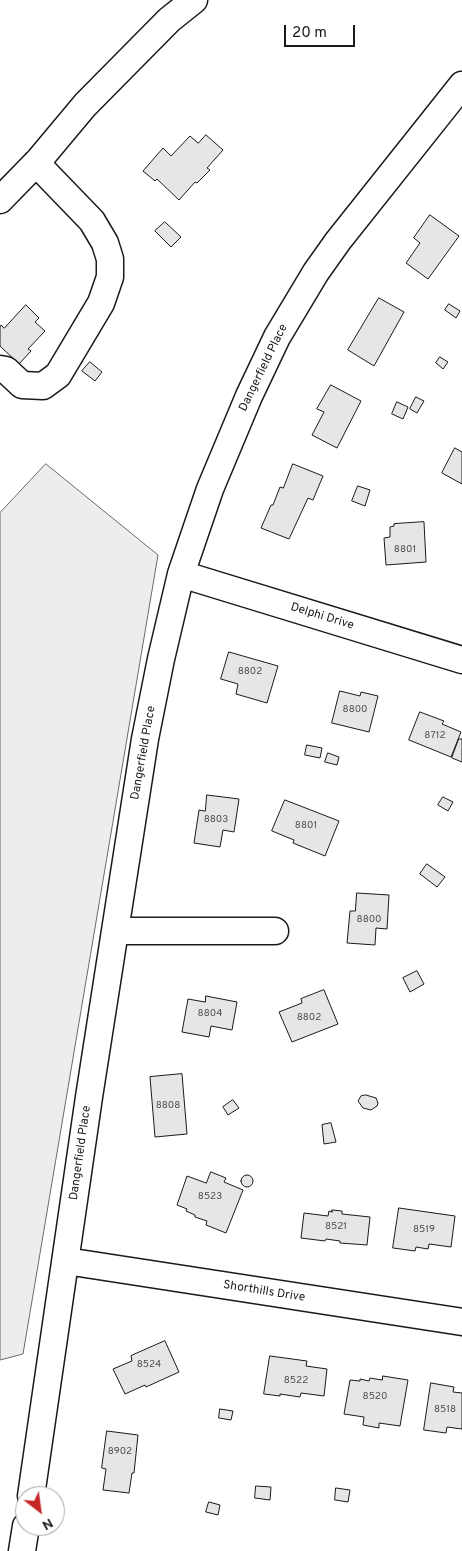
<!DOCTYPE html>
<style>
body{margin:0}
#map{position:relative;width:462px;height:1551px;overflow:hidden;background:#fff;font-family:Overpass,sans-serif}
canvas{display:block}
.north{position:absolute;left:15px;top:1486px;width:50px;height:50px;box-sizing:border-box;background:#fff;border:1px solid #a3a3a3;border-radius:50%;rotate:150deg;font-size:14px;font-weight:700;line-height:20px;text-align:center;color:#1a1a1a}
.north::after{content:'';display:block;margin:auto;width:18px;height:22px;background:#c62828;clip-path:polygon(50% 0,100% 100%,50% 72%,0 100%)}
.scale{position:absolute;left:284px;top:25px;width:71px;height:22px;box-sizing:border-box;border:2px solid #1a1a1a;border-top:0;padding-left:6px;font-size:15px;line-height:18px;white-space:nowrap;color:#1a1a1a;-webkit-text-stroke:4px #fff;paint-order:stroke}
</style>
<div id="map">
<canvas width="462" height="1551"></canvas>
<div class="north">N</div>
<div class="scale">20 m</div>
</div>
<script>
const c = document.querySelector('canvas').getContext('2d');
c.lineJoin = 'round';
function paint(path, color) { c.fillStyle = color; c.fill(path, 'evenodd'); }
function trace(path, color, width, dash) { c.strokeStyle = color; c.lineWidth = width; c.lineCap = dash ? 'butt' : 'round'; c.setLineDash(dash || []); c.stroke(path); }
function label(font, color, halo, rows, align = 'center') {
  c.font = font + ' Overpass,sans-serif'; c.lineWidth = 4; c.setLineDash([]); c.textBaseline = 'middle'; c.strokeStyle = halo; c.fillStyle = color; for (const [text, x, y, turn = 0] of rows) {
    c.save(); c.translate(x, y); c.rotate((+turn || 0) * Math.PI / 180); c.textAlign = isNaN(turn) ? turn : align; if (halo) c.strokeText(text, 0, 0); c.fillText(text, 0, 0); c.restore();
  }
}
const green = new Path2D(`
 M46 464 158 555 23 1354 0 1360V513Z`);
paint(green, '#ededed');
trace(green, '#6a6a6a', 1);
const building = new Path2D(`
 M206 135 223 150 207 168 210 170 197 183 195 182 179 200 157 179 155 181 143 171 163 148 171 156 190 136 198 143Z
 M430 215 459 236 428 279 406 263 420 243 414 238Z
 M165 222 181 237 171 247 155 231Z
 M379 298 404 312 374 366 348 350Z
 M449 304 460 311 456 318 445 310Z
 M26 305 39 318 35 322 45 331 28 349 31 351 19 364 0 346V327L1 325 4 328Z
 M440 357 448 362 443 369 436 363Z
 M90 362 102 372 95 381 82 371Z
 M331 385 361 401 337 448 312 435 324 412 317 409Z
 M416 397 424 401 417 413 410 409Z
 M397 402 408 407 403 419 392 414Z
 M455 448 462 452V484L442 473Z
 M293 464 323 476 313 500 308 498 289 539 261 528 271 505H273L280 487 283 488Z
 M358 486 370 490 365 506 352 501Z
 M424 522 426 562 386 565 384 538 390 537V527L394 526V524Z
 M229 652 278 666 267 703 236 694 238 684 221 679Z
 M340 691 360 696 361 692 378 696 369 732 332 723Z
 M420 712 444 721 442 724 461 732 451 757 409 740Z
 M459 739H462V762L452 758Z
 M307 745 322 748 320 758 305 755Z
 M328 753 339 757 337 765 325 762Z
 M207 795 239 799 234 832 223 830 220 847 194 843 199 810 205 811Z
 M443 797 453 802 448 811 438 805Z
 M285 800 339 821 325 856 293 843 294 840 272 831Z
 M427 864 445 877 437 887 420 874Z
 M357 893 389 895 387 929 376 928 375 945 347 943 350 911H355Z
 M417 971 424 984 410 992 403 978Z
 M324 990 338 1024 292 1042 279 1012 302 1003 301 999Z
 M206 996 237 1002 232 1030 211 1026 209 1037 182 1032 188 999 205 1002Z
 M182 1074 187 1134 155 1137 150 1077Z
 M366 1095 376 1098 378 1103 377 1106 371 1110 363 1108 358 1101 361 1096Z
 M233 1100 239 1108 228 1115 223 1107Z
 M331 1123 336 1142 324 1144 322 1125Z
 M211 1172 226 1178 224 1182 243 1190 226 1233 206 1225 207 1221 195 1217V1215L186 1211 187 1209 177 1205 187 1176 206 1183Z
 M241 1181a6 6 0 1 1 12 0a6 6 0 1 1-12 0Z
 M399 1208 455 1216 451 1247 429 1244 428 1249 416 1247 415 1251 393 1248Z
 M332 1210 342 1211V1214L370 1217 367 1245 340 1243V1241L326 1239 325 1241 301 1238 304 1213 328 1216 329 1211 332 1212Z
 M165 1341 179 1372 146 1387 145 1385 125 1394 113 1369 132 1361 131 1356Z
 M270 1356 307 1361 306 1366 327 1369 324 1396 301 1393 300 1397 280 1394V1396L264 1394Z
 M383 1376 408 1380 400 1426 379 1423V1428L363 1425 364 1417 344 1414 350 1380 360 1381V1379L369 1381 370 1378 382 1380Z
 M431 1383 454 1387 453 1392 462 1393V1429L447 1427 446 1433 424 1430Z
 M220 1409 233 1411 231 1420 219 1418Z
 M107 1431 138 1435 134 1473H132L129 1493 103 1490 106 1469 102 1468Z
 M256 1486 271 1487 270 1500 255 1498Z
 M336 1488 350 1490 348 1502 335 1500Z
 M209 1502 220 1505 218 1515 206 1512Z`);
paint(building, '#e6e6e6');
trace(building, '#1a1a1a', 1);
const minor = new Path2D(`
 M0 200 39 160 85 105 169 20 194 0
 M0 369 6 370 22 385 43 386 58 375 101 303 110 277V259L105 243 92 221 36 163
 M181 574 462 660
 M115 931H275
 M66 1261 462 1322
 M31 1496 89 1097 145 739 161 659 181 574 210 489 249 396 277 337 316 272 338 241 462 85
 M22 1551 26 1526`);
trace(minor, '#1a1a1a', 29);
trace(minor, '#fff', 26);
label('10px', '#4d4d4d', null, [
 ["8801",405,550],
 ["8802",250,672],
 ["8800",355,710],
 ["8712",435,736],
 ["8803",216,820],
 ["8801",306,826],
 ["8800",369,920],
 ["8804",210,1014],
 ["8802",309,1018],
 ["8808",168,1106],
 ["8523",210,1197],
 ["8521",336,1227],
 ["8519",424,1230],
 ["8524",149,1365],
 ["8522",296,1381],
 ["8520",375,1397],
 ["8518",445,1410],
 ["8902",120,1452]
]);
label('12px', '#1a1a1a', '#fff', [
 ["Dangerfield Place",264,368,-64],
 ["Delphi Drive",322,617,17],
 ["Dangerfield Place",144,753,-80],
 ["Dangerfield Place",81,1153,-82],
 ["Shorthills Drive",264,1292,9]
]);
</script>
